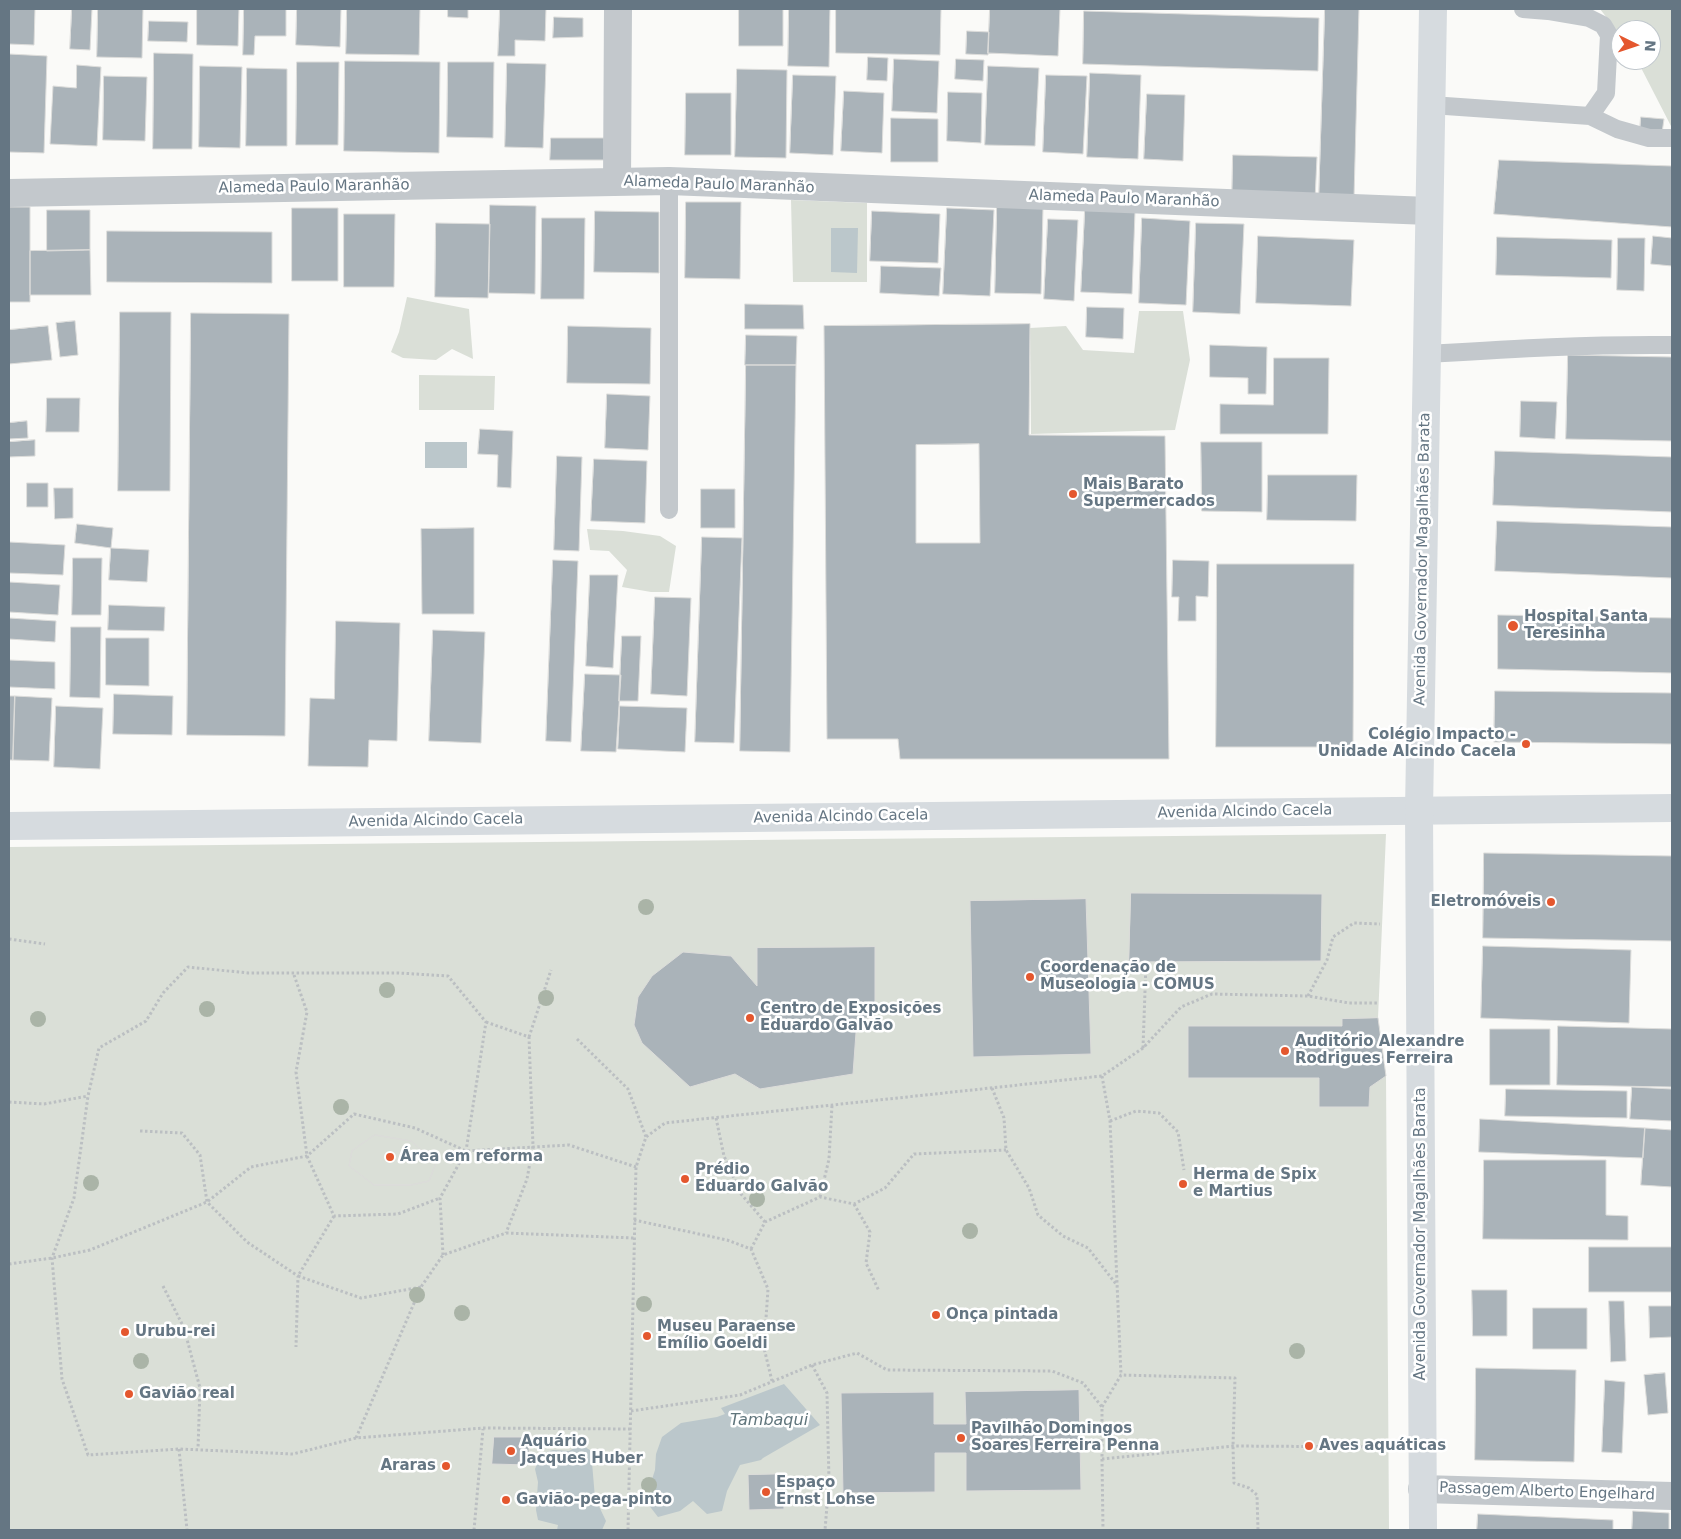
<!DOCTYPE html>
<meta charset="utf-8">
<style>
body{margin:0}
#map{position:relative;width:1681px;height:1539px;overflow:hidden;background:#fafaf8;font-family:"DejaVu Sans",sans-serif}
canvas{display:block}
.frame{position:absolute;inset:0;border:10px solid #657683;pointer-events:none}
.north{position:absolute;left:1611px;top:20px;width:50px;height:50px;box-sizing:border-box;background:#fff;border:1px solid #c1c8cd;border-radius:50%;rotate:94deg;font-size:14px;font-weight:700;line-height:20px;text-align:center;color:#657683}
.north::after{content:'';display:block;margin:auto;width:18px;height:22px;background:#e4572e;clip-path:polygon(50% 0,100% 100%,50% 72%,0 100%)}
</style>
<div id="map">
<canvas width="1681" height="1539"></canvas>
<div class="frame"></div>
<div class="north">N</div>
</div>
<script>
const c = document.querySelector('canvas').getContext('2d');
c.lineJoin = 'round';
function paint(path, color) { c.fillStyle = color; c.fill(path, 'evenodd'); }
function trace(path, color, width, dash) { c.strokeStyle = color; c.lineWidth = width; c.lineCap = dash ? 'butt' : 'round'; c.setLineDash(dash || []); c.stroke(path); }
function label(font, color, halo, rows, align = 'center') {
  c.font = font + ' "DejaVu Sans",sans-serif'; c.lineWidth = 5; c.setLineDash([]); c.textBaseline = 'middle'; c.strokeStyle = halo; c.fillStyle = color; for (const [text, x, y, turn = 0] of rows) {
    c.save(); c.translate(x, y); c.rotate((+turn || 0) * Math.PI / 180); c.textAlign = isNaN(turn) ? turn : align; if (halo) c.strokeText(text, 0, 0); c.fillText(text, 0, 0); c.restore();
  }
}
paint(new Path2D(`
 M1600 9H1672V128L1637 60H1651V30H1621V36Z
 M791 200 867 203V282H793Z
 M407 297 469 309 473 359 452 349 436 360 403 358 391 352 399 332Z
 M1139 311H1183L1190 360 1175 430 1031 434 1030 328 1066 326 1083 350 1134 353Z
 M419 375 495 376 494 410H419Z
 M587 529 623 531 660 536 676 546 669 592H651L622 587 627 570 609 551 590 550Z
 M1386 834 1378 1018 1386 1076 1389 1530H9V847Z`), '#dadfd7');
paint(new Path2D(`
 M831 228H858L857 273 831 272Z
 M425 442H467V468H425Z
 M784 1384 820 1425 763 1458 761 1460 740 1465 727 1491 722 1511 707 1514 693 1501 680 1511 658 1517 648 1504 649 1489 655 1470 656 1454 662 1437 681 1423 717 1417 725 1414 721 1408Z
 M581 1444 591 1451 595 1498 606 1521 602 1530H557L558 1525 538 1520 536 1510 538 1482 535 1469 541 1454 553 1450 569 1451Z`), '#bbc7cb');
const building = new Path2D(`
 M9 9H35L34 45 9 44Z
 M72 9H92L90 50 70 49Z
 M98 9H143L142 58 97 57Z
 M197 9H239L238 46 197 45Z
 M244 9H286V36H255L254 55H243Z
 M297 9H341L340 47 296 45Z
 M347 9H420L419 55 346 54Z
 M448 9H468V18L448 17Z
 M500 9H546L545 41 515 40V56H498Z
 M739 9H783V46H739Z
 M789 9H830L829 67 788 66Z
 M836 9H941L940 55 836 53Z
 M990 9H1060L1058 56 988 53Z
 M1325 9H1359L1354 197H1319Z
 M1084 11 1319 18 1318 71 1083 64Z
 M554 17 583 18V37L553 38Z
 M149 21 188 22 187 42 148 41Z
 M967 31 989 32 988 55 966 54Z
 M154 53 193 54 192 149H153Z
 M9 54 47 56 44 153 9 152Z
 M868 57 888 58 887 81 867 80Z
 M894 59 939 61 937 113 892 111Z
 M956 59 984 60 983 81 955 79Z
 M345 61 440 62 439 153 344 151Z
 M297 62H339L338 145H296Z
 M448 62H494L493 138 447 137Z
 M507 63 546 64 543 148 505 147Z
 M77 65 101 67 97 146 50 144 53 86 76 88Z
 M200 66 242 67 240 148 199 147Z
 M988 66 1039 68 1035 146 985 145Z
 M247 68 287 69V146H246Z
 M737 69 787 70 786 158 735 157Z
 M1090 73 1141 75 1138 159 1087 157Z
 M793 75 836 76 833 155 790 153Z
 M1046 75 1087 76 1083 154 1043 152Z
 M104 76 147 77 145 141 103 140Z
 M844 91 884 93 882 153 841 151Z
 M948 92 982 93 981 143 947 141Z
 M686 93H731V155H685Z
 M1147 94 1185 95 1183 161 1144 159Z
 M1641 117 1664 119 1662 133 1640 130Z
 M891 118 938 119V162H891Z
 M551 138H604V160H550Z
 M1233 155 1317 157 1315 200 1232 197Z
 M1499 160 1672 166V227L1494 214Z
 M686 202H741L740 279 685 278Z
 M490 205 536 206 535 294 489 293Z
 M9 207H30V302H9Z
 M997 207 1043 208 1041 294 995 293Z
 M292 208H338V281H292Z
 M947 208 994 210 990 296 943 294Z
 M47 210H90V250L47 251Z
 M1085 210 1135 212 1132 294 1081 292Z
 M595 211 659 212V273L594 272Z
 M872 211 940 214 938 263 870 261Z
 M344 214H395L394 287H344Z
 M542 218H585L584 299H541Z
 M1142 218 1190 221 1186 305 1139 303Z
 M1048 219 1078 220 1074 301 1044 299Z
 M436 223 490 224 488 298 435 297Z
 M1196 223 1244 224 1240 314 1193 312Z
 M107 231 272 232V283L107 282Z
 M1258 236 1354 240 1351 306 1256 303Z
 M1653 236 1672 238V266L1651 264Z
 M1497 237 1612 240 1611 278 1496 275Z
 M1618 238H1645L1644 291 1617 290Z
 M90 250 91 295H30V251Z
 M881 266 941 268 939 296 880 293Z
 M745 304 803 305 804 329H745Z
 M1087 307 1124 308 1123 339 1086 337Z
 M120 312H171L170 491H118Z
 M191 313 289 314 285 736 187 735Z
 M75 321 78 355 60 357 56 323Z
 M1030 324 1029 435 1165 436 1169 759H900L898 739H827L824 326ZM979 444 980 543H916V445Z
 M48 326 52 360 9 364V330Z
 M568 326 651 328 650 384 567 383Z
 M746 335 797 336 796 365H745Z
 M1210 345 1267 347 1266 394H1248V378L1210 377Z
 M1568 355 1672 357V441L1566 439Z
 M1274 358H1329L1328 434H1220V404L1273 405Z
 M746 365H796L790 752 740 751Z
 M607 394 650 396 648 450 605 448Z
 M47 398H80L79 432H46Z
 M1521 401 1557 402 1555 439 1520 437Z
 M27 421 28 438 9 439V423Z
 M480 429 513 431 511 488 497 487 498 455 478 454Z
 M35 440V456L9 457V442Z
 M1201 442H1262V512L1202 511Z
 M1495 451 1672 457V512L1493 505Z
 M557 456 582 457 579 551 554 550Z
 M594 459 647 461 645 523 591 521Z
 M1268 475H1357L1356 521 1267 520Z
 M27 483H48V507H27Z
 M54 488H73V518L55 519Z
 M701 489H735V528H701Z
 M1497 521 1672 527V578L1495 571Z
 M77 524 113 528 111 548 75 543Z
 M474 528V614H422L421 529Z
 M702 537 742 538 734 743 695 742Z
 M9 542 65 545 63 575 9 573Z
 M111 548 149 550 147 582 109 580Z
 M73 558H102L101 615H72Z
 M553 560 578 561 571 742 546 741Z
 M1173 560 1209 561 1208 597 1196 596V621H1178L1179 597H1172Z
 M1217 564H1354L1353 747H1216Z
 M590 575H618L613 668 586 666Z
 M9 582 60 585 58 615 9 612Z
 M655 597 691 598 687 696 651 694Z
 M109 605 165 607 164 631 108 630Z
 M1498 615 1672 618V673L1498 669Z
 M9 618 56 621 55 642 9 639Z
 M336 621 400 623 397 741 369 740 368 767 308 766 310 698 334 699Z
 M71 627H101L100 698 70 697Z
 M433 630 485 632 481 743 429 741Z
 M622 636H641L638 701H619Z
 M106 638H149V686L106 685Z
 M9 660 55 662V689L9 687Z
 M585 674 621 675 616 752 581 751Z
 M1495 691 1672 693V744L1494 742Z
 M114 694 173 696 172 735 113 734Z
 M9 696H15L13 760H9Z
 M15 696 52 698 49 761 13 760Z
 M56 706 103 708 100 769 54 767Z
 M620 706 687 708 685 752 618 749Z
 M1484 853 1672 856V941L1483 938Z
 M1131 893 1322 894 1321 961 1129 962Z
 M1086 899 1091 1054 973 1057 970 901Z
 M1483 946 1631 950 1629 1023 1481 1018Z
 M875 947V1017L857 1019 853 1074 760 1089 735 1074 690 1087 642 1043 634 1025 638 997 652 976 683 952 731 956 757 986V948Z
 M1378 1018 1386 1076 1370 1087 1369 1107H1319V1078H1188V1026H1342V1019Z
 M1558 1026 1672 1029V1087L1557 1085Z
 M1490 1029H1550V1085H1490Z
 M1632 1087 1672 1089V1121L1630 1119Z
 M1506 1089 1627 1091V1118L1505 1116Z
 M1480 1119 1645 1128 1643 1158 1479 1152Z
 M1645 1128 1672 1130V1187L1641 1185Z
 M375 1135 411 1141 436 1163 429 1181 411 1185H374L349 1166 352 1151Z
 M375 1135 411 1141 436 1163 429 1181 411 1185H374L349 1166 352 1151Z
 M1484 1160H1606V1215L1628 1216V1240L1483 1239Z
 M1589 1247H1672V1292H1589Z
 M1472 1290H1507V1336H1473Z
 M1609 1301H1624L1626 1361 1611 1362Z
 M1649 1306H1672V1337L1650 1338Z
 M1533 1308H1587V1349H1533Z
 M1476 1368 1576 1370 1574 1462 1475 1460Z
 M1665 1373 1668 1413 1648 1415 1644 1375Z
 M1605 1380 1625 1382 1622 1453 1602 1452Z
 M1079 1390 1081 1490 966 1491V1453H935V1492L843 1493 841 1393 934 1392V1424H966L965 1392Z
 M494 1437H529V1465L492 1464Z
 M783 1474 784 1509 749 1510 748 1475Z
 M1633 1511 1669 1513V1530H1632Z
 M1478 1514 1613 1520V1530H1477Z`);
paint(building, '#aab3b9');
trace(building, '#dcdcda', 1);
trace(new Path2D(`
 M9 939 45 944
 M294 975 307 1012 296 1072 307 1156 334 1216 398 1214 440 1198
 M1308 996 1327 960 1333 937 1354 923 1380 924
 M486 1022 529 1037 533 1146 527 1179 506 1233
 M529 1037 551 970
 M577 1039 628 1089 646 1137
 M1143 1048 1146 963
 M1102 1076 1110 1121 1121 1375
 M992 1088 1004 1118 1006 1150 1029 1188 1038 1215 1063 1236 1088 1248 1116 1284
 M9 1102 44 1104 88 1096
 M716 1118 724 1156 741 1194 765 1222
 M1110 1121 1136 1111 1159 1113 1178 1132 1184 1170
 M140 1131 182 1133 200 1155 207 1202 247 1242 298 1276 296 1347
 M820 1197 829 1159 832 1105
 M854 1204 870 1232 866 1263 879 1291
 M334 1216 298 1276 361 1298 421 1287
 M634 1220 727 1240 751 1249 768 1289 764 1348 772 1381
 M751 1249 765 1222 820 1197 854 1204 885 1188 914 1154 1006 1150
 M443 1255 440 1198 466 1151 486 1022 448 976 399 973H248L188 967 163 993 146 1021 99 1048 88 1096 74 1198 52 1258 62 1379 88 1455 179 1449 293 1454 356 1438 483 1428 631 1429
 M9 1264 52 1258 90 1250 207 1202 251 1167 307 1156 354 1114 415 1128 466 1151 569 1145 636 1167
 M163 1286 184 1328 200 1388 198 1449
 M812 1365 827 1393 829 1481 825 1530
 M1102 1407 1121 1375 1235 1378 1233 1446 1234 1483 1249 1488 1257 1495 1258 1530
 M631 1411 740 1395 812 1365 857 1353 887 1370 1052 1371 1083 1383 1102 1407V1459L1233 1446 1389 1447
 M356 1438 421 1287 443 1255 506 1233 634 1238
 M179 1449 187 1530
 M1102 1459 1103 1530
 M474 1530 483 1429
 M628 1530 636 1167 646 1137 665 1123 1102 1076 1143 1048 1181 1007 1212 994 1308 996 1349 1003H1378`), '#bbbfc2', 3, [2.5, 2.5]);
trace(new Path2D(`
 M1523 9 1548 11 1589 18 1603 25 1609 35 1606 93 1590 116
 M1431 105 1590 116 1617 129 1649 138H1672
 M669 181V510
 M1427 354C1509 349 1590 344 1672 345`), '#c3c8cc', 18);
trace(new Path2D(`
 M617 182 618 9
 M9 193 669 181 1429 211
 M1422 1489 1672 1496`), '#c3c8cc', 28);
trace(new Path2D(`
 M9 826 1672 808`), '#d6dbdf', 28);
trace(new Path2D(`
 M1423 1530 1419 810 1433 9`), '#d6dbdf', 28);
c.fillStyle = '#aab4a7';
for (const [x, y] of [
 [646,907],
 [387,990],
 [546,998],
 [207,1009],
 [38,1019],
 [341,1107],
 [91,1183],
 [757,1199],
 [970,1231],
 [417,1295],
 [644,1304],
 [462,1313],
 [1297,1351],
 [141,1361],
 [649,1485]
]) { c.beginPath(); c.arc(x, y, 8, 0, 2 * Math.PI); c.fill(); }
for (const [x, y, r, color] of [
 [1073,494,5,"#e4572e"],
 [1513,626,6,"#e4572e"],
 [1526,744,5,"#e4572e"],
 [1551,902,5,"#e4572e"],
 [1030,977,5,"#e4572e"],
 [750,1018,5,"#e4572e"],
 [1285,1051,5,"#e4572e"],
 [390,1157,5,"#e4572e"],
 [685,1179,5,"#e4572e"],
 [1183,1184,5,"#e4572e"],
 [936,1315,5,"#e4572e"],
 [125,1332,5,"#e4572e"],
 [647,1336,5,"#e4572e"],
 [129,1394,5,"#e4572e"],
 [961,1438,5,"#e4572e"],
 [1309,1446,5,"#e4572e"],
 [511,1451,5,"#e4572e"],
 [446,1466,5,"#e4572e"],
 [766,1492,5,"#e4572e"],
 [506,1500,5,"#e4572e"]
]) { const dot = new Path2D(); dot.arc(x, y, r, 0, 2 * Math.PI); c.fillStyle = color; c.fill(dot); trace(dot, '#fff', 2); }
label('15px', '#657683', '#fff', [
 ["Alameda Paulo Maranhão",719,185,2],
 ["Alameda Paulo Maranhão",314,187,-1],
 ["Alameda Paulo Maranhão",1124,199,2],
 ["Avenida Governador Magalhães Barata",1423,559,-89],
 ["Avenida Alcindo Cacela",1245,812,-1],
 ["Avenida Alcindo Cacela",841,817,-1],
 ["Avenida Alcindo Cacela",436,821,-1],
 ["Avenida Governador Magalhães Barata",1421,1234,-90],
 ["Passagem Alberto Engelhard",1547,1492,2]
]);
label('bold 15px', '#657683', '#fff', [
 ["Mais Barato",1083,485],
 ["Supermercados",1083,502],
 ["Hospital Santa",1524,617],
 ["Teresinha",1524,634],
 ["Colégio Impacto -",1516,735,"right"],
 ["Unidade Alcindo Cacela",1516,752,"right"],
 ["Eletromóveis",1541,902,"right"],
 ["Coordenação de",1040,968],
 ["Museologia - COMUS",1040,985],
 ["Centro de Exposições",760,1009],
 ["Eduardo Galvão",760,1026],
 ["Auditório Alexandre",1295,1042],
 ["Rodrigues Ferreira",1295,1059],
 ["Área em reforma",400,1157],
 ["Prédio",695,1170],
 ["Eduardo Galvão",695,1187],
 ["Herma de Spix",1193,1175],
 ["e Martius",1193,1192],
 ["Onça pintada",946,1315],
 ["Museu Paraense",657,1327],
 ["Emílio Goeldi",657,1344],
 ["Urubu-rei",135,1332],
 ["Gavião real",139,1394],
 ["Pavilhão Domingos",971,1429],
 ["Soares Ferreira Penna",971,1446],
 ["Aquário",521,1442],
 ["Jacques Huber",521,1459],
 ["Aves aquáticas",1319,1446],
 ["Araras",436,1466,"right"],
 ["Espaço",776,1483],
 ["Ernst Lohse",776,1500],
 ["Gavião-pega-pinto",516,1500]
], 'left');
label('italic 16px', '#60757c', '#fff', [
 ["Tambaqui",769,1421]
]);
</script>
